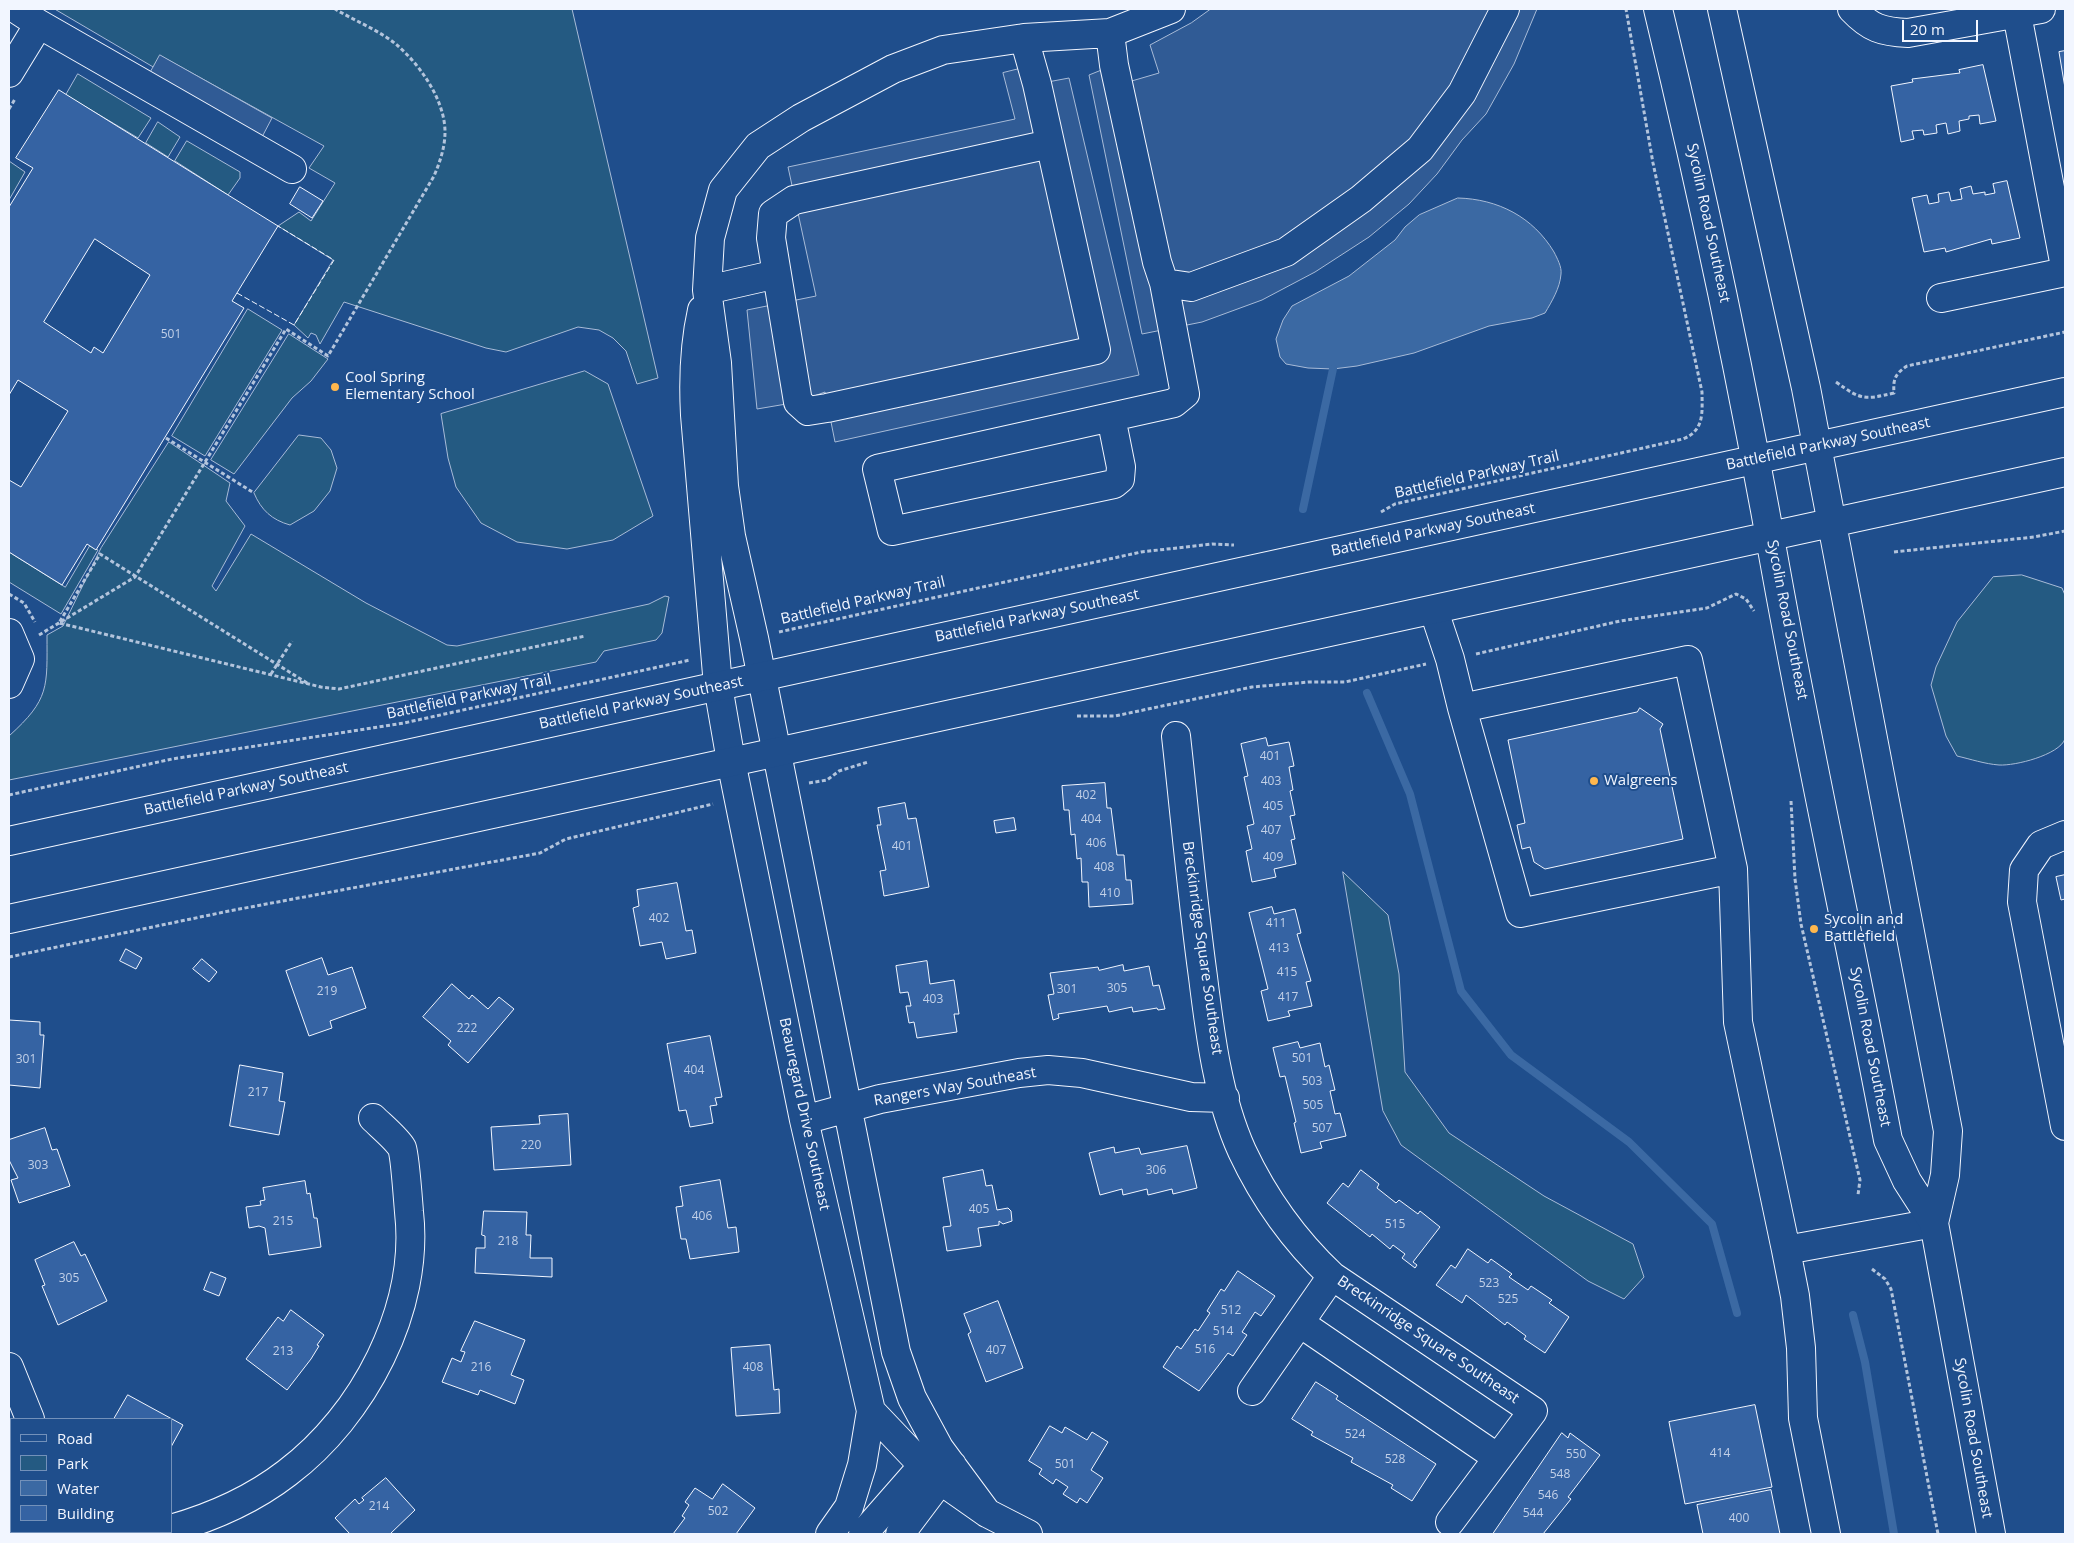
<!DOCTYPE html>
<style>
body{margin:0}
#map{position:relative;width:2074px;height:1543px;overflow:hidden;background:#1f4e8c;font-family:"Open Sans",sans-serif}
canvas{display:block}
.frame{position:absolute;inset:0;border:10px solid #f2f6ff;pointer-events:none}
.legend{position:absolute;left:10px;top:1418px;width:162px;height:115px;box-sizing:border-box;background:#1f4e8c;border:1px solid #7391ba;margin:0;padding:6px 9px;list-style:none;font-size:15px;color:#f2f6ff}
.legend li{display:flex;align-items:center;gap:10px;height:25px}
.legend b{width:25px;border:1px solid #7391ba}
.scale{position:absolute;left:1902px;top:20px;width:76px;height:22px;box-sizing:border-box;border:2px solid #f2f6ff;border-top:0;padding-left:6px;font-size:15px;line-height:18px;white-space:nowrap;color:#f2f6ff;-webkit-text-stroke:4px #1f4e8c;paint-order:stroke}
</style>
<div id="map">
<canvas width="2074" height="1543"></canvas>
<div class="frame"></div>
<ul class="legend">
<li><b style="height:6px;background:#1f4e8c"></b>Road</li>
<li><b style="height:14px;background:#245a82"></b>Park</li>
<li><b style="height:14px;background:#3b69a3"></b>Water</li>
<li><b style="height:14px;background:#3563a3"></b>Building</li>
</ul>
<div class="scale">20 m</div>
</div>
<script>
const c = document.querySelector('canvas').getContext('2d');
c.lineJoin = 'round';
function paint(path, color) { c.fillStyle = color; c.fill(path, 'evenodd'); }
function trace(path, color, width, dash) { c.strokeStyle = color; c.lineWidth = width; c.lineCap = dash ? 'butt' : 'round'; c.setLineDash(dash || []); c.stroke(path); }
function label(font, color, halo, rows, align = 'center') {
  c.font = font + ' "Open Sans",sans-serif'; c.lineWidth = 4; c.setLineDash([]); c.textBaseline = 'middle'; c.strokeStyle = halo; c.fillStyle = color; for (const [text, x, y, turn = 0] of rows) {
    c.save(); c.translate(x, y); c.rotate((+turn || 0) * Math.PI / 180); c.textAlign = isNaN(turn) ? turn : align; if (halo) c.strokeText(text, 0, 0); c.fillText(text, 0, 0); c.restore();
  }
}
const green = new Path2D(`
 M55 9H572L658 378 637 384 626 351 613 338 599 330 578 327 506 352 486 348 344 302 320 344 316 335 311 333 308 338 294 325 333 260 278 226 299 212 311 221 335 183 309 168 324 146 161 56 154 67Z
 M78 74 151 118 138 138 66 95Z
 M158 122 180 137 168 157 146 143Z
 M187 141 240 172V178L228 195 175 161Z
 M9 161 25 172 9 200Z
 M248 309 282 330 205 456 172 436Z
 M289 334 328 359 311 381 292 398 234 474 211 460Z
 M585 371 608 384 653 516 613 540 567 549 517 542 481 523 456 487 448 458 441 414Z
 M299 435 321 438 331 450 337 468 330 491 314 511 290 525C272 520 261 510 254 493Z
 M169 442 230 483 226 501 245 526 212 586 216 591 251 534 366 603 447 645 457 646 649 604 665 596 669 597 662 633 656 640 604 651 596 662 9 780V736C50 699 47 687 47 635L63 626 101 548Z
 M90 546 98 550 61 614 9 582V552L65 587Z
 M2022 575 2062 588 2065 595V739C2059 755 2015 766 1999 765 1985 764 1970 759 1957 756L1946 736 1931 685 1936 667 1957 622 1993 577Z
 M1343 872 1388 915 1399 974 1405 1072 1449 1133 1544 1196 1633 1244 1644 1277 1624 1299 1588 1281 1401 1145 1383 1111Z`);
paint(green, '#245a82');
trace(green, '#a8bbd7', 1);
const parking = new Path2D(`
 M1211 9H1537L1514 64 1486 114 1462 140 1437 174 1409 204 1369 237 1315 272 1262 300 1202 322 1142 334 1089 75 1114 65 1118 85 1159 73 1150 45 1191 23Z
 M160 55 272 118 262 137 149 75Z
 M1031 66 1037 84 1069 78 1139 375 835 442 825 392 798 402 757 409 747 310 816 296 788 167 1015 119 1003 73Z`);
paint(parking, '#305b95');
trace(parking, '#a8bbd7', 1);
const water = new Path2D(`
 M1458 198C1498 199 1533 217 1554 252 1557 258 1562 267 1561 274 1560 288 1552 301 1545 313L1532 318 1489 326 1414 353 1357 366 1333 369 1308 368 1286 364 1280 357 1276 339 1283 320 1292 306 1349 276 1395 240 1405 227 1419 215Z`);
paint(water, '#3b69a3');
trace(water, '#a8bbd7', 1);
trace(new Path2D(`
 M1303 509 1333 369
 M1367 693 1410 794 1461 991 1511 1055 1629 1142 1712 1224 1737 1313
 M1853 1315 1865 1362 1894 1534`), '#3b69a3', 8);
const building = new Path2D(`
 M2065 51V88L2059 52Z
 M1983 65 1996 121 1980 124 1979 115 1969 116V119L1959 121 1960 131 1948 134 1946 123 1936 125 1937 133 1924 135 1923 130 1912 131 1914 139 1901 142 1891 86 1913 82 1912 79 1960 73 1959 70Z
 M59 90 278 226 232 301 244 308 96 550 87 544 62 585 9 552V480L21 487 68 411 18 380 9 395V207L33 168 16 158ZM95 239 150 275 103 353 94 347 91 353 44 322Z
 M2007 181 2020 238 1992 244 1991 239 1946 252 1945 248 1924 252 1912 198 1927 195 1929 204 1939 202 1938 194 1949 192 1951 201 1962 199 1960 189 1971 186 1973 194 1985 192V195L1995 193 1993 184Z
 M300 187 323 201 312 218 290 204Z
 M1640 708 1663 724 1660 729 1683 839 1545 869 1534 862 1530 847 1522 849 1517 825 1525 823 1508 740 1637 712Z
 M1266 738 1268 746 1289 742 1294 766 1289 767 1293 790 1290 791 1295 815 1290 816 1295 839 1291 840 1296 864 1274 869 1276 877 1252 882 1246 851 1252 849 1247 826 1254 824 1244 777 1248 776 1241 744Z
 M1105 783 1107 808H1111L1117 855H1124L1126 880H1131L1133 904 1089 907 1088 882H1082L1081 858 1077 859 1075 834 1071 835 1069 810H1064L1062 786Z
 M905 803 908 819 916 818 929 887 884 896 880 871 886 870 877 825H881L878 808Z
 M1014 818 1016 830 996 833 994 821Z
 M2065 875V899L2061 900 2056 877Z
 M677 883 686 931 692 930 696 953 666 959 662 942 640 946 633 908 639 906 637 890Z
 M1272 907 1274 914 1295 909 1301 933 1297 934 1311 981 1306 982 1312 1006 1288 1011 1290 1016 1268 1021 1261 991 1268 989 1249 913Z
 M126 949 142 958 136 969 120 961Z
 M322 958 328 975 352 967 366 1008 330 1021 332 1028 309 1036 286 971Z
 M202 959 217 972 209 982 193 969Z
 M927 961 930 984 954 980 959 1014H954L957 1032 917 1038 914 1022 909 1023 906 1006H911L908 992 900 993 896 966Z
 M1123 965 1124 971 1149 966 1153 986 1159 985 1165 1009 1158 1010 1157 1008 1133 1012 1132 1007 1109 1012 1107 1006 1058 1014 1059 1018 1053 1020 1048 995 1054 994 1050 973 1098 967 1099 970Z
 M452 984 469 999 472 995 488 1009 499 997 514 1009 468 1063 448 1045 451 1041 423 1017Z
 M9 1020 40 1022V1035H44L40 1088 9 1085Z
 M710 1036 722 1097 715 1098 717 1105 710 1106 713 1123 690 1127 686 1110 679 1111 667 1044Z
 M1298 1042 1300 1048 1320 1043 1325 1067 1329 1065 1335 1090 1330 1091 1335 1114 1340 1113 1346 1136 1320 1142 1322 1148 1301 1153 1294 1123 1296 1122 1285 1076 1280 1077 1273 1048Z
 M240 1065 283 1073 279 1101 285 1102 279 1135 230 1126Z
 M568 1114 571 1165 494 1170 491 1127 540 1124 539 1116Z
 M45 1128 52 1150 57 1149 70 1186 19 1203 11 1180 18 1178 9 1160V1140Z
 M1187 1146 1197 1188 1173 1194 1172 1189 1148 1195 1147 1189 1123 1195 1122 1189 1100 1195 1089 1153 1114 1147 1115 1153 1139 1148 1141 1154Z
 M983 1170 986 1186 992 1185 997 1210 1008 1208 1011 1211 1012 1221 1003 1224 999 1221V1225L978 1228 981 1246 947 1251 943 1227 951 1226 943 1178Z
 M1361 1170 1379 1184 1377 1188 1396 1203 1399 1200 1418 1214 1420 1211 1440 1227 1413 1262 1417 1265 1415 1268 1402 1258 1405 1254 1393 1245 1390 1249 1372 1234 1370 1237 1327 1203 1343 1183 1348 1187Z
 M720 1180 728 1228 736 1227 739 1252 690 1259 686 1239H681L676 1207 683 1206 680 1187Z
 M305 1181 307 1194 310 1193 314 1218H317L321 1247 269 1255 265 1228 259 1226 249 1228 246 1207 261 1205 260 1201 265 1200 263 1188Z
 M484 1211 527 1212 526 1235H531L530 1258H552V1277L475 1273 476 1248H485V1236L482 1235Z
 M74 1242 81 1256 85 1254 107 1301 58 1325 42 1286 45 1285 35 1260Z
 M1468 1249 1488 1263 1491 1259 1512 1274 1509 1277 1528 1290 1531 1286 1552 1300 1549 1303 1569 1317 1545 1353 1524 1339 1526 1336 1507 1322 1505 1325 1466 1295 1462 1303 1436 1285 1451 1265 1455 1268Z
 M1238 1271 1275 1296 1261 1316 1255 1312 1242 1332 1247 1335 1233 1356 1228 1353 1199 1391 1163 1367 1177 1346 1181 1349 1195 1329 1198 1331 1210 1313 1207 1311 1221 1289 1224 1291Z
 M211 1272 226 1278 219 1296 204 1290Z
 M998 1301 1023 1368 986 1382 968 1334 971 1332 964 1314Z
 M291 1310 324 1335 317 1345 319 1346 311 1359 287 1390 246 1359 278 1317 283 1321Z
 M475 1321 525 1340 511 1375 524 1380 515 1404 480 1390 478 1395 442 1382 452 1358 461 1362 465 1352 461 1351Z
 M770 1345 774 1390 779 1389 780 1413 736 1416 731 1348Z
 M1316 1382 1338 1396 1336 1399 1436 1464 1412 1501 1391 1488 1393 1485 1351 1462 1353 1458 1311 1435 1313 1432 1292 1419Z
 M128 1395 183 1425 171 1447V1419H114Z
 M1755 1405 1772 1487 1685 1504 1669 1422Z
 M1050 1426 1062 1433 1065 1427 1087 1440 1092 1432 1108 1442 1091 1470 1103 1478 1087 1503 1080 1498 1077 1503 1063 1494 1068 1487 1056 1479 1053 1484 1039 1474 1042 1469 1029 1461Z
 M1562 1433 1568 1438 1570 1433 1600 1455 1568 1497 1571 1499 1543 1534H1493Z
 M386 1478 415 1510 390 1534H350L335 1518 355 1499 359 1504 364 1500 362 1498Z
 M723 1484 755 1508 736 1534H673L685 1518 682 1516 689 1505 685 1502 695 1488 712 1499Z
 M1771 1490 1780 1534H1703L1697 1505Z`);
paint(building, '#3563a3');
trace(building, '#f2f6ff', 1);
const minor = new Path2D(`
 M1852 9C1870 28 1882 32 1908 33L2041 9
 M2017 14 2065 267
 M39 24 292 169
 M1110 33 1114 65 1157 262 1164 283 1191 287 1286 252 1361 199 1420 149 1462 93 1505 9
 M1024 38 1037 84 1096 350 827 408 808 411 798 402 771 238 773 214 794 200 1050 144
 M9 73 39 24 16 9
 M707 290 777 274
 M1941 298 2065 272
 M702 310C694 346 693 378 695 415L718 686 731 761 804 1120 871 1411 862 1465 849 1507 830 1534
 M1111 417 1121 467 1120 479 1114 484 892 531 877 469 1174 403 1185 394 1164 283
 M1434 611 1450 659 1462 708 1688 660 1733 869 1738 1022 1786 1250 1934 1223
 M9 633 20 659 9 684
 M1462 708 1520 913 1733 869
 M1176 736C1185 816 1192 897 1203 977 1210 1034 1218 1098 1242 1151 1264 1198 1294 1240 1332 1276L1533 1411 1450 1522
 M2065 835 2041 845 2024 870 2022 902 2065 1126
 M804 1120 880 1099 1019 1073 1048 1070 1082 1073 1191 1097 1225 1098
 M1786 1250 1795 1296 1801 1348 1803 1418 1826 1534
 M1300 1323 1498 1458
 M9 1367 30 1419
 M1252 1391 1332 1276
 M871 1411 930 1473 987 1513 1028 1534
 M987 1513 939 1448 912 1398 896 1352 754 638 731 536 724 486 717 363 707 290 710 238 723 190 758 146 801 118 893 69 943 50 1024 38 1110 33 1171 9
 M171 1529C213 1517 252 1500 287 1473 363 1416 420 1309 409 1212 408 1200 405 1156 402 1148 397 1139 380 1125 373 1118
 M55 1532 56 1534
 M863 1534 934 1453
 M900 1534 952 1465`);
const major = new Path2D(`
 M1658 9C1704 199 1744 390 1778 582 1812 769 1853 954 1888 1140L1907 1181 1934 1223
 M1722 9 1806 388 1948 1131 1945 1175 1934 1223 1991 1534
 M9 841 2065 392
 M9 919 2065 472`);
trace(minor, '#f2f6ff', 30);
trace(major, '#f2f6ff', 30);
trace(new Path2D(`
 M9 109 15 99
 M1836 382C1861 400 1864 400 1894 393 1893 379 1895 374 1907 366L2065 332
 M166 438 254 493
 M1381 512 1395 504 1683 439C1705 430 1702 412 1702 392L1653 163 1626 9
 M1894 552 2034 537 2065 531
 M9 594 24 603 35 622
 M779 632 1141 552 1212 544 1234 545
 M39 635 135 577 286 329 328 356 434 176C440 162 445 147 445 132 445 101 421 66 398 46 381 31 355 21 335 9
 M1476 654 1620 621 1707 608 1736 594 1746 599 1754 611
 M271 674 292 641
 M307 683 100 554 59 623 321 687 339 689 585 636
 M1077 716H1115L1252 687 1309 682H1345L1426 664
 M809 783 827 780 839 771 868 762
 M9 795 172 759 404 723 690 660
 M1791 801 1795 879 1801 924 1860 1180 1858 1195
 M9 957 229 911 540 853 566 839 713 804
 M1872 1269 1885 1279 1891 1289 1938 1534`), '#b3c4dc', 3, [4, 2.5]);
trace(minor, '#1f4e8c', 28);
trace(major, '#1f4e8c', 28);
trace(new Path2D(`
 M237 293 294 325 334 260 278 226`), '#f2f6ff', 1, [6, 2.5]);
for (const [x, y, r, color] of [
 [335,387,5,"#ffb74d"],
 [1594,781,5,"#ffb74d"],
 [1814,929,5,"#ffb74d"]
]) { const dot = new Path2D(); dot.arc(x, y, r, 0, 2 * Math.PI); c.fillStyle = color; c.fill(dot); trace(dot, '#1f4e8c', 2); }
label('12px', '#c3d1e8', null, [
 ["501",171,335],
 ["401",1270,757],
 ["403",1271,782],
 ["402",1086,796],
 ["405",1273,807],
 ["404",1091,820],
 ["407",1271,831],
 ["406",1096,844],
 ["401",902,847],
 ["409",1273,858],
 ["408",1104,868],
 ["410",1110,894],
 ["402",659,919],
 ["411",1276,924],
 ["413",1279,949],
 ["415",1287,973],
 ["305",1117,989],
 ["301",1067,990],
 ["219",327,992],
 ["417",1288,998],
 ["403",933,1000],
 ["222",467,1029],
 ["501",1302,1059],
 ["301",26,1060],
 ["404",694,1071],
 ["503",1312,1082],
 ["217",258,1093],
 ["505",1313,1106],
 ["507",1322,1129],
 ["220",531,1146],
 ["303",38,1166],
 ["306",1156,1171],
 ["405",979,1210],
 ["406",702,1217],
 ["215",283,1222],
 ["515",1395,1225],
 ["218",508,1242],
 ["305",69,1279],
 ["523",1489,1284],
 ["525",1508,1300],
 ["512",1231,1311],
 ["514",1223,1332],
 ["516",1205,1350],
 ["407",996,1351],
 ["213",283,1352],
 ["216",481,1368],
 ["408",753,1368],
 ["524",1355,1435],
 ["414",1720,1454],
 ["550",1576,1455],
 ["528",1395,1460],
 ["501",1065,1465],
 ["548",1560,1475],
 ["546",1548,1496],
 ["214",379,1507],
 ["502",718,1512],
 ["544",1533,1514],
 ["400",1739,1519]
]);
label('15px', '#f2f6ff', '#1f4e8c', [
 ["Sycolin Road Southeast",1708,223,78],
 ["Battlefield Parkway Southeast",1828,444,-12],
 ["Battlefield Parkway Trail",1477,475,-13],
 ["Battlefield Parkway Southeast",1433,530,-12],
 ["Battlefield Parkway Trail",863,601,-13],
 ["Battlefield Parkway Southeast",1037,616,-12],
 ["Sycolin Road Southeast",1787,620,79],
 ["Battlefield Parkway Trail",469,697,-12],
 ["Battlefield Parkway Southeast",641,703,-12],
 ["Battlefield Parkway Southeast",246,789,-12],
 ["Breckinridge Square Southeast",1202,948,82],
 ["Sycolin Road Southeast",1870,1047,79],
 ["Rangers Way Southeast",955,1087,-10],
 ["Beauregard Drive Southeast",804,1114,78],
 ["Breckinridge Square Southeast",1428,1340,34],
 ["Sycolin Road Southeast",1973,1438,80]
]);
label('15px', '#f2f6ff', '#1f4e8c', [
 ["Cool Spring",345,378],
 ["Elementary School",345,395],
 ["Walgreens",1604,781],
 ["Sycolin and",1824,920],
 ["Battlefield",1824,937]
], 'left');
</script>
